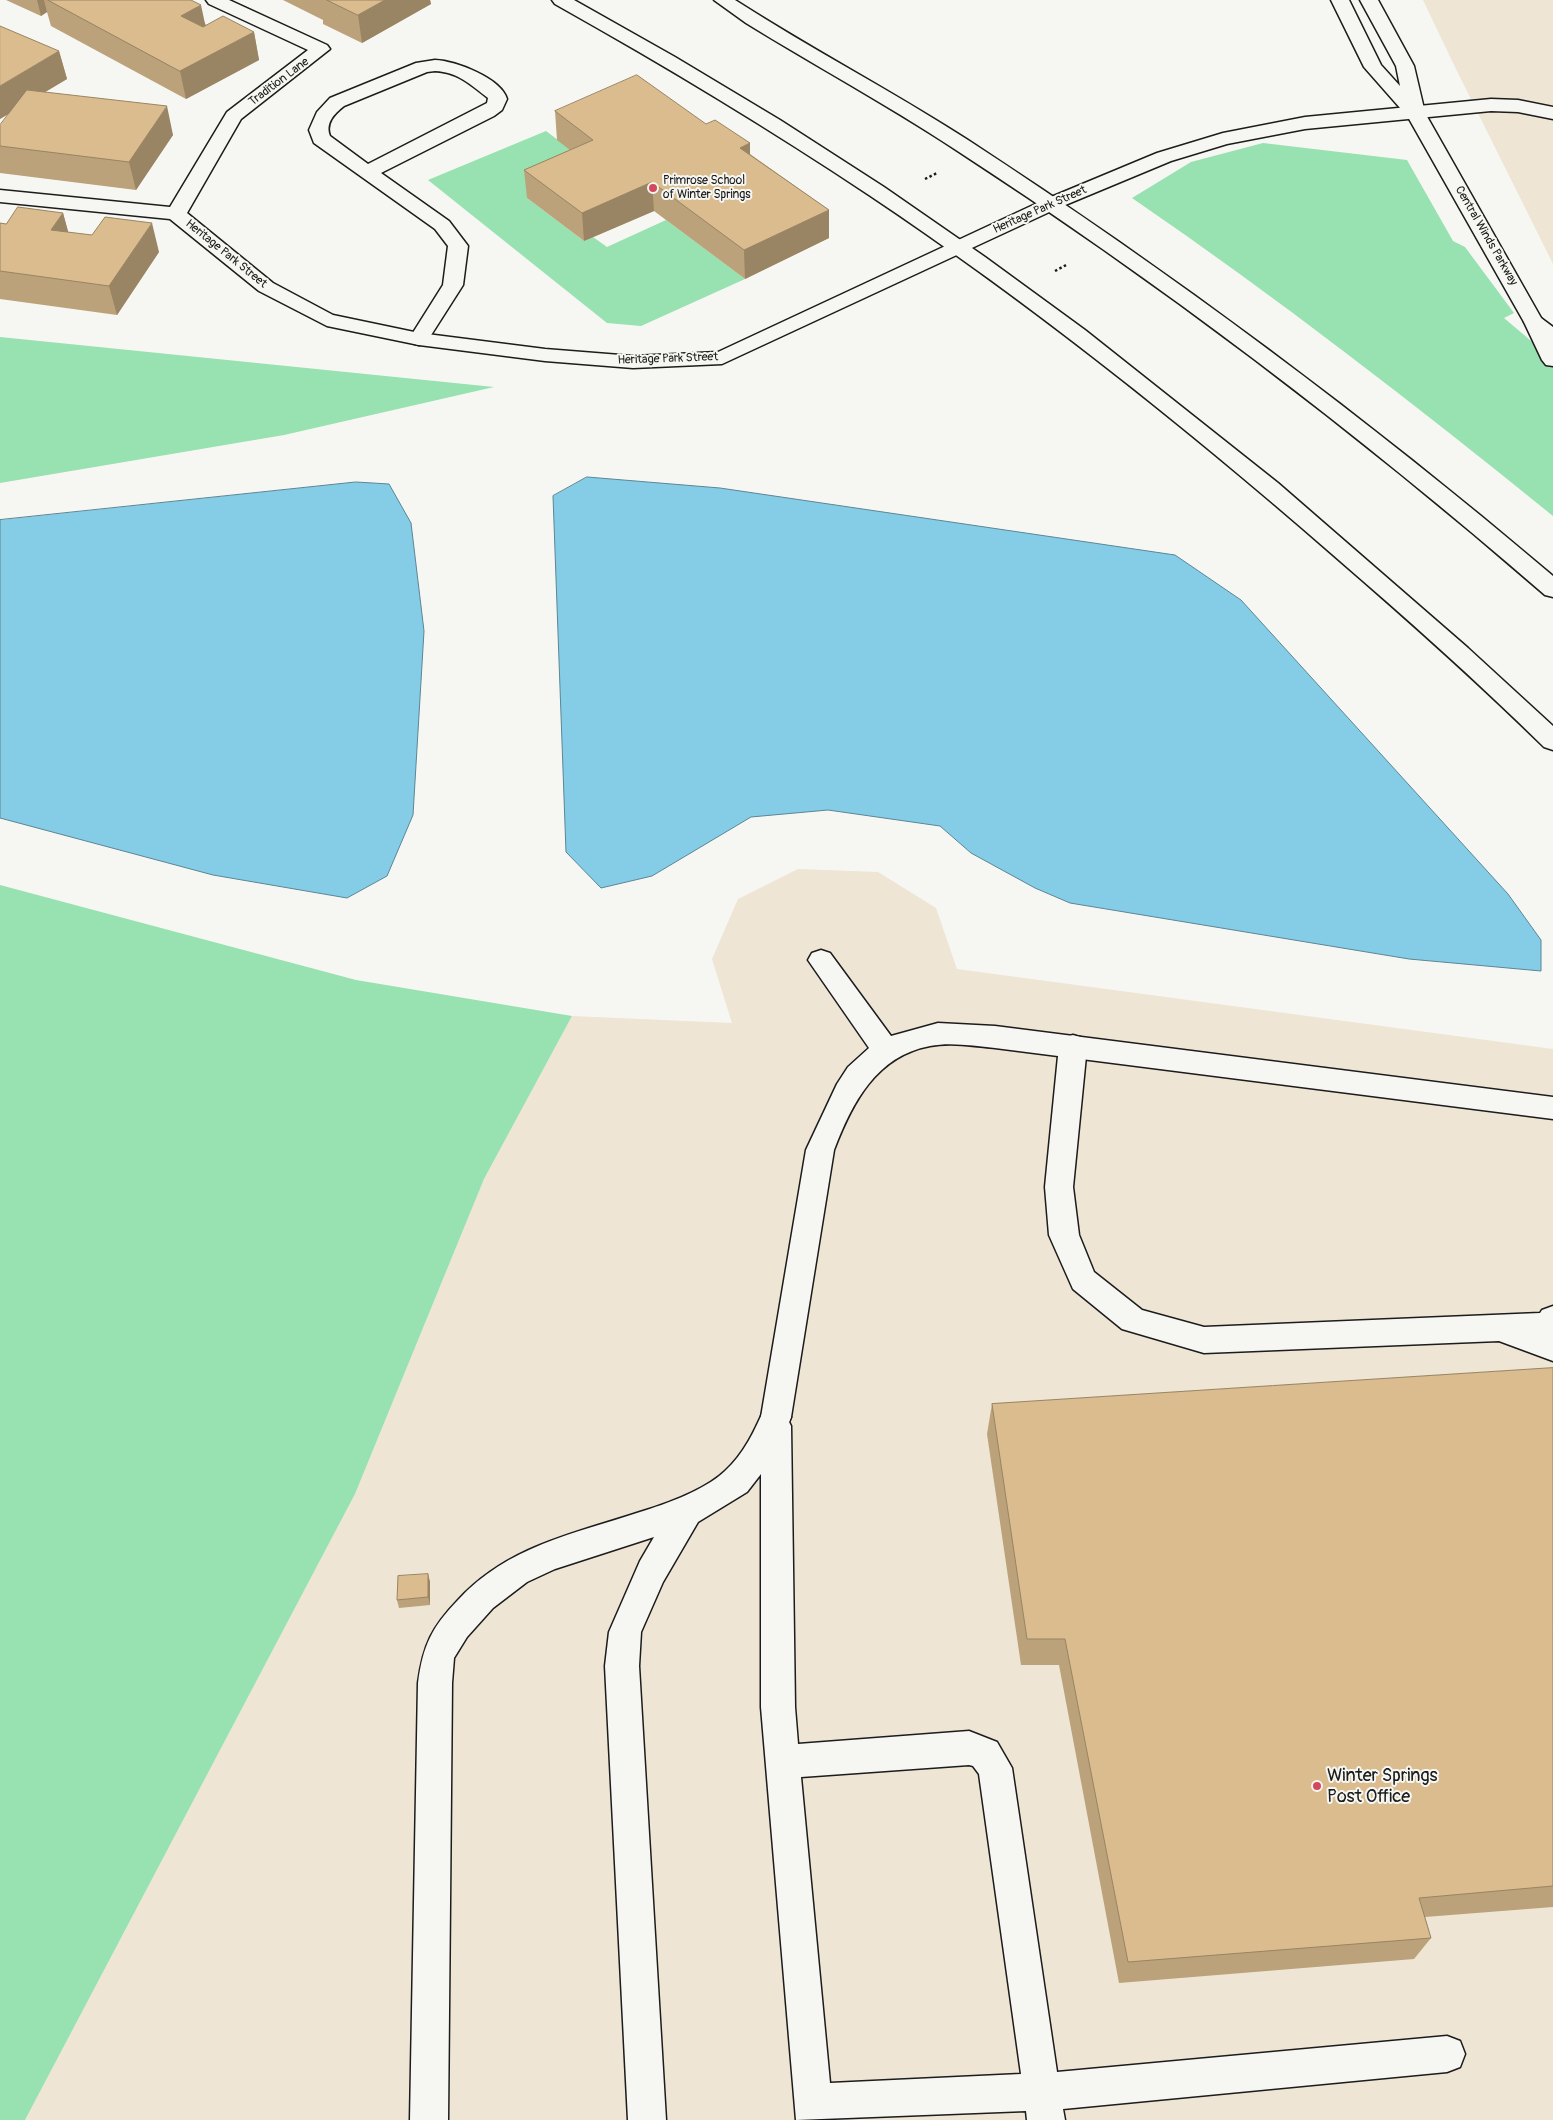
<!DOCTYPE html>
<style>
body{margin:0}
canvas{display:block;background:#f6f6f2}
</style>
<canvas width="1553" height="2120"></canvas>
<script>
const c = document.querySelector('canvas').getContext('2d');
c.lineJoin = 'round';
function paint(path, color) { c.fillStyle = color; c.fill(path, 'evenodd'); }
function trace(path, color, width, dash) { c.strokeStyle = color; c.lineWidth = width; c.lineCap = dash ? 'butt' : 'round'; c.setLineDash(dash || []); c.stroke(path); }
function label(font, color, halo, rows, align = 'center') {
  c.font = font + ' Pangolin,sans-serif'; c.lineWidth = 4; c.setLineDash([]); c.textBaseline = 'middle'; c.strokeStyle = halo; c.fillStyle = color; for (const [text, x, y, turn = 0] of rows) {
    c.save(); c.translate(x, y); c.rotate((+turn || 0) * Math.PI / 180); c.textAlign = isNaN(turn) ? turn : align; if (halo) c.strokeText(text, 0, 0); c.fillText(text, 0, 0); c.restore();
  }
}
paint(new Path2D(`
 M1423 0H1553V264L1454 65Z
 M798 869 878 872 936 908 957 969 1553 1049V2120H25L355 1494 484 1179 572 1016 732 1023 712 959 738 899Z`), '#eee5d4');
paint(new Path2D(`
 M546 131 595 168 527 198 576 235 584 241 593 237 607 247 666 220 745 279 641 326 607 323 428 180Z
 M1263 143 1407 160 1453 241 1465 247 1514 313 1504 318 1543 351 1553 364V516C1416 405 1278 298 1132 198L1191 162Z
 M0 337 494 387 284 435 0 483Z
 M0 885 356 980 572 1016 484 1179 355 1494 25 2120H0Z`), '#98e1b0');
const water = new Path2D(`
 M587 477 720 488 1175 555 1241 600 1508 894 1541 940V971L1409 959 1070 903 1035 888 971 853 940 826 828 810 751 817 652 876 601 888 566 852 553 496Z
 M356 482 389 484 411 523 424 631 413 815 387 876 347 898 213 875 0 818V520Z`);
paint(water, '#85cce6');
trace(water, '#5b8695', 1);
const lane = new Path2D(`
 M1331 0H1349L1381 65 1400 86 1396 66 1360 0H1378L1414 66 1425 113 1553 339V366L1546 365 1542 360 1524 322 1408 117 1364 67Z
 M435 60C456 61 501 78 507 99L502 110 494 116 381 173 449 221 468 246 463 285 426 343 419 345 412 343 409 339 443 285 448 246 435 229 314 143 309 130 317 112 330 98 416 63ZM435 71C458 72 471 85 488 98L487 103 368 164 330 136C325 123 334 114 344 106L427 72Z
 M1073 1035 1083 1038 1087 1046 1073 1187 1079 1235 1094 1272 1142 1310 1204 1327 1540 1313 1542 1310 1553 1306V1361L1499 1341 1204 1353 1122 1329 1073 1289 1049 1235 1045 1187 1059 1046 1063 1038Z
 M776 1403 787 1407 791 1417 789 1422 791 1426 795 1707 798 1744 969 1731 997 1742 1012 1768 1057 2072 1447 2036 1460 2041 1465 2054 1460 2067 1447 2072 1063 2109 1065 2120H1027L1026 2111 796 2120 761 1707V1474L747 1492 698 1522 663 1582 641 1632 639 1666 666 2120H628L605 1666 609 1632 640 1561 654 1537 555 1569 527 1582 493 1608 467 1637 454 1658 452 1683 448 2120H410L418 1683C423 1645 432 1627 458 1600 508 1546 573 1534 640 1512 666 1504 705 1490 725 1471 744 1454 755 1430 765 1407ZM969 1765 973 1766 979 1774 1021 2074 830 2083 801 1777Z`);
const street = new Path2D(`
 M206 0H229L327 45 330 49 241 119 187 213 273 283 333 315 419 333 545 349 633 356 718 352 1044 200 1157 153 1223 133 1305 117 1491 99 1518 100 1553 107V119L1518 112 1491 111 1305 129 1227 144 1171 161 1058 208 722 364 633 368 545 361 419 345 327 326 259 291 170 219 0 202V190L170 207 227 112 308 50 209 4Z
 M1534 316 1541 318 1553 327V344L1546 342 1524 322 1527 318Z
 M821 950 830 953 891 1036 938 1023 995 1026 1553 1097V1119L995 1048C974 1046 951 1042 930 1046 876 1056 852 1103 834 1150L791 1417 787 1427 776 1431 765 1427 761 1417 806 1150 837 1084 848 1067 869 1048 808 960 812 953Z`);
const primary = new Path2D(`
 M552 0H574L675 57 780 120 884 187 985 257 1085 330 1278 483 1468 648 1553 726V750L1544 747C1476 680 1405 617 1332 554 1185 426 1032 304 869 195 767 127 662 64 555 4Z
 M714 0H735C811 49 892 91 968 140 1172 273 1367 418 1553 576V597L1545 595C1357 432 1161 283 953 148 886 104 814 65 746 23Z`);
trace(lane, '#1c1c1c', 3);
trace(street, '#1c1c1c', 3);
trace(primary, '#1c1c1c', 3);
trace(new Path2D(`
 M925 179 937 173
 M1055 271 1068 264`), '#1c1c1c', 2.5, [2.5, 2.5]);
paint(lane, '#f6f6f2');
paint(street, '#f6f6f2');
paint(primary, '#f6f6f2');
paint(new Path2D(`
 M6 0H191L206 25 254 32 259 60 186 99 51 26 47 12 41 16Z
 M283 0H430L431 4 362 43 323 24V20Z
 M59 51 67 79 45 92 173 135 136 190 0 173V146L8 114 0 119Z
 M555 111 706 124 750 143V154L829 210V238L745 279 654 211 584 241 527 198 524 170 570 150 557 140Z
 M63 213 68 232 159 252 117 315 0 299V223L6 224Z
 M1553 1368V1907L1425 1917 1431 1938 1414 1959 1119 1983 1059 1665H1021L987 1434 992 1404Z
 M428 1574 430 1582V1605L399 1608 397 1600Z`), '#bba27a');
paint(new Path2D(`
 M37 0H44L47 12 41 16Z
 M385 0H430L431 4 362 43 358 15Z
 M201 5 207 33 181 16Z
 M254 32 259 60 186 99 180 71Z
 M59 51 67 79 0 119V86Z
 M167 106 173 135 136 190 129 162Z
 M750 143V172L740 148Z
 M652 182 654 211 584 241 582 213Z
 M829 210V238L745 279 744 250Z
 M63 213 71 242 51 230Z
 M152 223 159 252 117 315 109 286Z
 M428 1574 430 1582V1605L428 1597Z`), '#998463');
const building = new Path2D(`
 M48 0H191L201 5 181 16 203 27 223 16 254 32 180 71Z
 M327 0H385L358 15Z
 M0 26 59 51 0 86Z
 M637 75 706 124 715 120 750 143 740 148 829 210 744 250 652 182 582 213 524 170 593 140 555 111Z
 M27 90 167 106 129 162 0 146V125Z
 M18 207 63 213 51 230 92 235 105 217 152 223 109 286 0 271V223L6 224Z
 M1553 1368V1886L1419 1898 1431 1938 1128 1962 1065 1639H1027L992 1404Z
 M428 1574V1597L397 1600 398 1576Z`);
paint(building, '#dabc8e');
trace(building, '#998463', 1);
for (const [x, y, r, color] of [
 [653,188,5,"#d1495b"],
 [1317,1786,5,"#d1495b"]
]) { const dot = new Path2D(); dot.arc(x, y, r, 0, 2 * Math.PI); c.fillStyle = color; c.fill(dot); trace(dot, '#f6f6f2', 2); }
label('12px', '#1c1c1c', '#f6f6f2', [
 ["Tradition Lane",279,82,-37],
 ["Heritage Park Street",1040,210,-24],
 ["Central Winds Parkway",1486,236,60],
 ["Heritage Park Street",226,254,39],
 ["Heritage Park Street",668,359,-2]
]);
label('12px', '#1c1c1c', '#f6f6f2', [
 ["Primrose School",663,181],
 ["of Winter Springs",663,195]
], 'left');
label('18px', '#1c1c1c', '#f6f6f2', [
 ["Winter Springs",1327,1776],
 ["Post Office",1327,1797]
], 'left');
</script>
